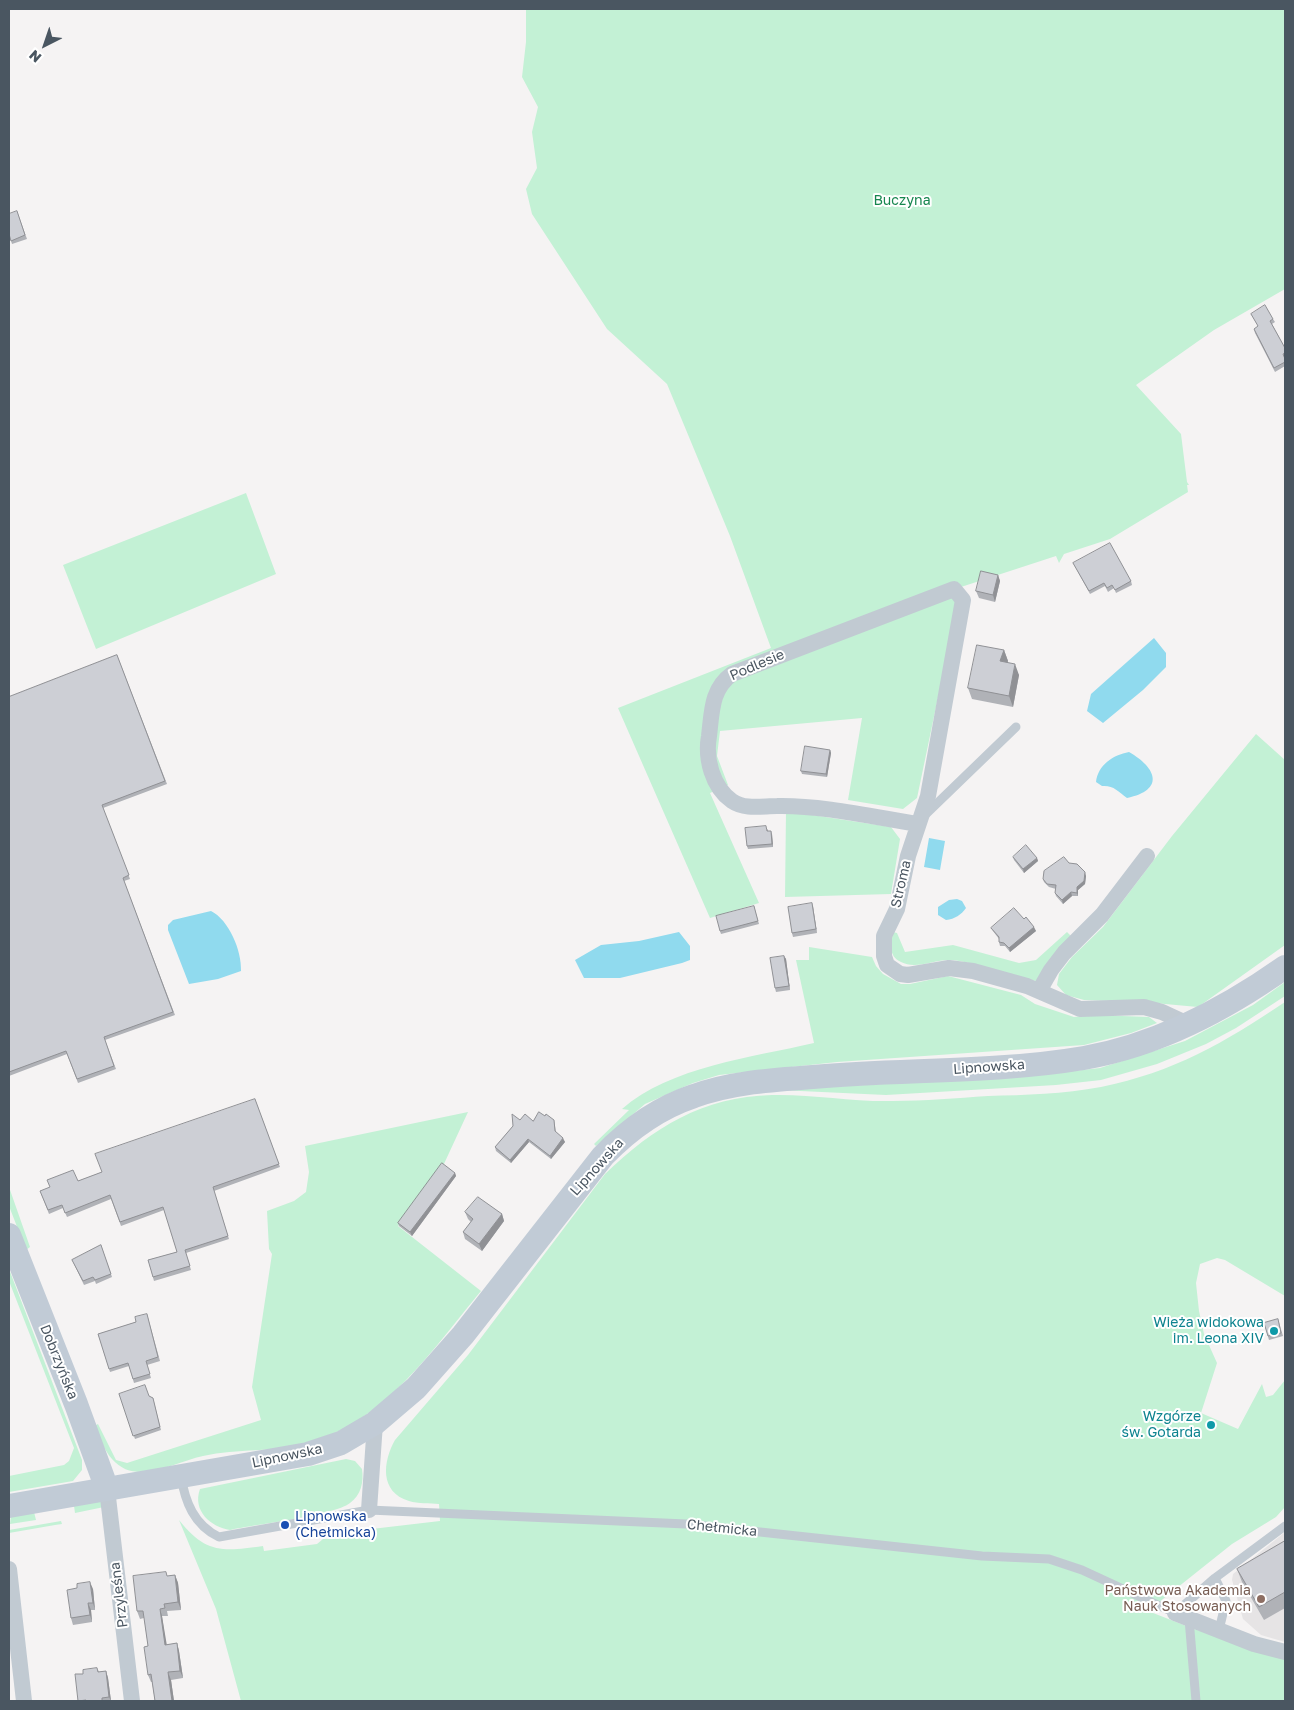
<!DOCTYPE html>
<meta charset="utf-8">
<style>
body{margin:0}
#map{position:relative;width:1294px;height:1710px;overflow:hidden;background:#f5f3f3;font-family:"Golos Text",sans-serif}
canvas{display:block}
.frame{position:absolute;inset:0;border:10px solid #4a5661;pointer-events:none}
.north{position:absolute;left:20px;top:20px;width:50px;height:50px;-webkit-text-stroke:4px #fff;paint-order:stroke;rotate:221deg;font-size:14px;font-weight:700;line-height:20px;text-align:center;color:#4a5661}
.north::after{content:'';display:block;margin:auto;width:18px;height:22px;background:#4a5661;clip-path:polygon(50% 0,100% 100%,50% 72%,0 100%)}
</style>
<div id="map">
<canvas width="1294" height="1710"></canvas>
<div class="frame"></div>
<div class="north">N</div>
</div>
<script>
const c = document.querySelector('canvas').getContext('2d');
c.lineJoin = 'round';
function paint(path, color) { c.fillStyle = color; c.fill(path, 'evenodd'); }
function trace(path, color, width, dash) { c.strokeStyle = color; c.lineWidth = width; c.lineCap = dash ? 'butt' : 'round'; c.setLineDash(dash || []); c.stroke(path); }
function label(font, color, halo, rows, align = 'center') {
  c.font = font + ' "Golos Text",sans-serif'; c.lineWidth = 4; c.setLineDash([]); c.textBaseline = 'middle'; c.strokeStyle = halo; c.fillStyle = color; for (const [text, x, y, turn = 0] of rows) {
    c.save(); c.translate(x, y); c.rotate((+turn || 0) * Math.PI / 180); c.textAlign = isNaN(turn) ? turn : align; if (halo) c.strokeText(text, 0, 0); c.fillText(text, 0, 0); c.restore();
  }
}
paint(new Path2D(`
 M1285 1532V1642L1261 1635 1243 1619 1232 1580 1233 1574Z`), '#e6e4e5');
paint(new Path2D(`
 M526 9H1285V289L1214 330 1136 385 1181 434 1187 482 1189 485H1187L1188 492 1110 539 1064 554 1059 563 1056 556 961 587 917 798 903 809 848 800 862 718 720 731 717 756 728 785 710 793 759 903 710 918 618 708 771 648 730 536 667 384 607 329 532 214 526 189 537 168 532 132 538 107 522 77 526 42Z
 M246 493 276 574 96 649 63 565Z
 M1256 734 1285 760V945L1198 1007 1143 1002 1084 1000 1066 995 1057 985 1059 974 1072 957 1103 927 1172 836Z
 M786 811 891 827 900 839 891 894 785 897Z
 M893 932 897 933 905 952 953 945 1019 963 1036 960 1067 932 1072 937 1037 981C1008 980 980 962 951 960 935 959 916 970 901 962 888 956 891 944 893 932Z
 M809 947 872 957 876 966 883 974 901 984H910L948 976 1021 995 1035 1004 1074 1017 1095 1015 1149 1017 1157 1023 1131 1033 1084 1045 837 1062 719 1075 693 1083 645 1104 596 1146 594 1144 629 1110 622 1109C669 1067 754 1057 814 1043L796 960H809Z
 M1285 982V996L1236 1028 1206 1044 1157 1064 1101 1080 1056 1085 886 1095 779 1090 1037 1075 1100 1068 1185 1041 1253 1005Z
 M1285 1002V1296L1225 1260 1217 1258 1200 1264 1196 1283 1199 1311 1204 1334 1217 1363 1201 1413 1238 1429 1262 1384 1266 1397 1273 1395 1285 1380V1507L1276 1517 1232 1544 1148 1611 1194 1629 1285 1657V1701H241L216 1609 179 1520C205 1553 222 1552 263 1546L264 1551 317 1544 323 1539H336L363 1530 440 1521 439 1504C430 1503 418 1504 409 1501 379 1492 383 1461 395 1440L468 1355 605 1174C654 1127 702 1097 772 1095 812 1094 853 1102 893 1101 925 1101 956 1098 988 1096 1025 1095 1064 1094 1101 1087 1174 1072 1224 1043 1285 1002Z
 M468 1112 443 1166 398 1226 481 1291C432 1350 386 1421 308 1443 274 1453 238 1448 203 1456 174 1462 136 1487 112 1459 104 1450 99 1437 94 1426L98 1424 116 1460 127 1463 261 1420 252 1387 272 1254 269 1249 267 1211 294 1201 306 1192 309 1172 305 1146Z
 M9 1187 30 1247 26 1250 9 1206Z
 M9 1269 82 1460V1470L73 1481 9 1492V1476L64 1465 69 1461 74 1448 9 1281Z
 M346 1459 355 1461 362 1469C364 1482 361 1495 350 1503 333 1516 256 1524 230 1530 211 1527 192 1511 200 1489Z
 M102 1500 104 1507 75 1513 74 1506Z
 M34 1512 36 1520 10 1524 11 1516Z
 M61 1521 62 1524 55 1525 9 1533V1530Z`), '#c3f1d5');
paint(new Path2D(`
 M1154 638 1166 653V667L1143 690 1103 723 1087 711 1091 694Z
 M1129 752C1157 768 1165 790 1127 798 1118 791 1113 785 1102 786L1096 782C1098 765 1113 755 1129 752Z
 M929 838 945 841 940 870 924 867Z
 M957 899 962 901 966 908C961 915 955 919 946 920L938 915V907L949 900Z
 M211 911C229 920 242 951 241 971L218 979 189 984 168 930V925L173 920Z
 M679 932 690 946V960L682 963 620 978H584L575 960 601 945 639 941Z`), '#90daee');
trace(new Path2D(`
 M926 814 1016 727
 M181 1476C185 1502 194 1525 219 1537L369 1510 686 1524 982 1556 1049 1559 1082 1570 1175 1613 1215 1578 1285 1526
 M1215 1578 1226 1601 1219 1630
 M1189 1619 1196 1701`), '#c1cad2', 9);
trace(new Path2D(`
 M918 824C874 817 821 805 777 806 762 806 745 810 732 801 712 787 705 758 709 736 712 712 711 689 732 674L954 589 963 600 928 796 908 856 897 909 884 936V956L887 965 900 974 908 975 949 968 973 971 1027 986 1080 1009 1144 1007 1162 1012 1190 1025
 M1039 991 1051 970 1064 953 1102 915 1147 856
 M107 1489 132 1701
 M369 1510 375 1423
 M9 1569 24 1701
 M1175 1613 1254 1644 1285 1652`), '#c1cad2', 16);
trace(new Path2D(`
 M9 1235 76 1404 107 1489
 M9 1506 308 1454 341 1443 375 1423 416 1388 463 1335 603 1156C629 1129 658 1108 694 1096 732 1082 773 1080 813 1077 903 1069 995 1073 1084 1058 1158 1045 1224 1010 1285 967`), '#c1cbd6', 24);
paint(new Path2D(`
 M17 211 27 239 12 244 9 234Z
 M1251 314 1273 319 1275 322 1272 324 1285 348V357H1284L1285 359V366L1275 372 1255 333 1254 329 1258 326Z
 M1073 563 1131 581 1132 585 1116 593 1114 588 1108 592 1105 586 1090 594Z
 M998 575 1000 581 995 602 979 598 976 591Z
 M1004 650 1008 661 1007 663 1019 675 1013 707 972 699 968 688Z
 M117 655 167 784 103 808 130 879 124 881 175 1015 105 1040 116 1069 78 1083 67 1054 9 1076V697Z
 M830 750 831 753 827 777 802 774 801 771Z
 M768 829V831L772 834 773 847 748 849 747 846Z
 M1013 857 1037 858 1038 861 1024 873 1014 860Z
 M1069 863 1086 876 1085 884 1078 890V896H1072L1063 904 1056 896 1055 893 1056 889 1049 887 1044 882 1043 879Z
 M812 903 817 933 793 937 792 933Z
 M754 906 759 924 721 934 720 931Z
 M1024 919 1036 931 1010 952 1005 946H1000L999 942V939L993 931 991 928Z
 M784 956 786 959 790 990 776 992 775 988Z
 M255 1099 280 1167 214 1191 229 1239 186 1253 191 1270 154 1281 148 1260 177 1252 164 1210 121 1226 111 1199 67 1217 63 1208 49 1214 40 1191 78 1181 102 1172Z
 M545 1116 554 1120 556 1132 565 1142 551 1159 529 1142 511 1163 496 1151 495 1147 513 1126 520 1120 533 1121Z
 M455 1173 456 1176 412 1236 399 1226 398 1223Z
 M465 1212 502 1214 504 1221 482 1251 465 1239 463 1232 471 1222 468 1219Z
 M101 1245 112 1277 96 1284 95 1281 84 1285 72 1260Z
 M147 1314 160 1361 147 1365 151 1378 134 1383 129 1366 110 1372 98 1334 136 1322Z
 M1278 1319 1283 1336 1269 1340 1264 1323Z
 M119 1394 149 1396 153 1398 161 1430 135 1439Z
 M1285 1541V1608L1264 1620 1242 1582 1237 1569Z
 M175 1575 178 1583 181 1610 167 1611 168 1616H162L166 1645 177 1643 179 1651 183 1678 171 1680 174 1701H155L152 1682H151L148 1675V1646L144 1618 140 1619 137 1611 168 1576Z
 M93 1589 95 1610H91L92 1622 73 1625 71 1618Z
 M97 1668 99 1672 106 1671 108 1678 111 1701H78L83 1674Z`), '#b0b2b7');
paint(new Path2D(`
 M998 575 1000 581 995 602 993 595Z
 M1004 650 1008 661 1004 671 1000 661Z
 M1015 664 1019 675 1013 707 1009 696Z
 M830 750 831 753 827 777 826 774Z
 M771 831 772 834 773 847 772 844Z
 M1037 858 1038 861 1024 873 1023 869Z
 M1085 872 1086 876 1085 884 1078 890V896L1077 893V887Z
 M1071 892 1072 896 1063 904 1062 900Z
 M812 903 813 906 817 933 816 929Z
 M1034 927 1036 931 1010 952 1009 948Z
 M784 956 786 959 790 990 789 986Z
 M563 1138 565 1142 551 1159 550 1156Z
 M528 1139 529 1142 511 1163 510 1160Z
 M455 1173 456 1176 412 1236 410 1232Z
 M502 1214 504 1221 482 1251 479 1244Z
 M175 1575 178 1583 181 1610 178 1602Z
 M90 1582 93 1589 95 1610 93 1603Z
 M88 1603 91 1610 92 1622 90 1615Z
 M160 1609 162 1616 168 1652 165 1645Z
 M177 1643 179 1651 183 1678 180 1671Z
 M106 1671 108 1678 111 1701 109 1697Z
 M168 1672 171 1680 174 1701H172Z`), '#909195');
const building = new Path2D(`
 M17 211 25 235 11 241 9 234V214Z
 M1265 305 1273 319 1270 321 1285 348V353L1283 354 1285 359V362L1274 368 1254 329 1258 326 1251 314Z
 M1110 543 1131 581 1115 590 1112 585 1107 588 1104 583 1089 591 1073 563Z
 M981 571 998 575 993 595 976 591Z
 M977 645 1004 650 1000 661 1015 664 1009 696 968 688Z
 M117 655 165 781 102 805 129 875 123 878 173 1012 104 1037 114 1066 77 1079 66 1051 9 1072V697Z
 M805 746 830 750 826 774 801 771Z
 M766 826 767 831H771L772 844 747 846 745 828Z
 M1026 845 1037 858 1023 869 1013 857Z
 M1064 857 1069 863 1077 864 1085 872 1084 881 1077 887V893L1071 892 1062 900 1055 893 1056 885 1047 884 1043 879 1044 871Z
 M812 903 816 929 792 933 788 907Z
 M754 906 758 921 720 931 716 916Z
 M1014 908 1024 919 1026 917 1034 927 1009 948 1004 943 999 942V937L991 928Z
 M784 956 789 986 775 988 770 958Z
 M255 1099 279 1164 213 1187 228 1236 185 1250 190 1266 153 1277 148 1260 177 1252 163 1207 120 1222 110 1195 65 1213 62 1205 48 1210 40 1191 50 1187 47 1180 73 1170 78 1181 102 1172 95 1154Z
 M539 1112 545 1116 546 1114 554 1120 555 1131 563 1138 550 1156 528 1139 510 1160 495 1147 513 1126 512 1114 520 1120 525 1114 533 1121Z
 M442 1163 455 1173 410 1232 398 1223Z
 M478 1197 502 1214 479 1244 463 1232 473 1219 465 1212Z
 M101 1245 111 1274 95 1280 93 1277 83 1281 72 1260Z
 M147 1314 158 1357 146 1361 150 1374 133 1379 128 1363 109 1369 98 1334 136 1322 135 1317Z
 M1278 1319 1281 1333 1268 1336 1264 1323Z
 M145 1385 149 1396 153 1398 160 1427 133 1436 119 1394Z
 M1285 1541V1592L1259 1607 1237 1569Z
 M166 1572 167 1576 175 1575 178 1602 164 1604 165 1608 160 1609 165 1645 177 1643 180 1671 168 1672 172 1701H155L151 1674 148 1675 144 1647 148 1646 143 1611H137L133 1576Z
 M90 1582 93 1603H88L90 1615 71 1618 67 1590 77 1588V1584Z
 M97 1668 98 1672 106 1671 109 1697 102 1698V1701H86V1700L78 1701 75 1674H83V1670Z`);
paint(building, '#cdcfd5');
trace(building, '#909195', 1);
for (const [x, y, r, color] of [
 [1274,1331,5,"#0f9aa8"],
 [1211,1425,5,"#0f9aa8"],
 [285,1525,5,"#1a4fb4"],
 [1261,1599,5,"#8d6e63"]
]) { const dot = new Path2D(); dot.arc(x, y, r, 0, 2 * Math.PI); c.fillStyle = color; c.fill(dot); trace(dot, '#fff', 2); }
label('14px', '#17864f', '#fff', [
 ["Buczyna",902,201]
]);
label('14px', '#4a5661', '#fff', [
 ["Podlesie",757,665,-23],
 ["Stroma",901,884,-77],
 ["Lipnowska",989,1067,-4],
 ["Lipnowska",597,1167,-48],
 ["Dobrzyńska",59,1362,68],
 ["Lipnowska",287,1456,-12],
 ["Chełmicka",722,1528,6],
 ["Przyleśna",119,1595,-97]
]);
label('14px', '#0d838f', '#fff', [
 ["Wieża widokowa",1264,1323],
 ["im. Leona XIV",1264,1339],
 ["Wzgórze",1201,1417],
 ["św. Gotarda",1201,1433]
], 'right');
label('14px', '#164399', '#fff', [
 ["Lipnowska",295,1517],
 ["(Chełmicka)",295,1533]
], 'left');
label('14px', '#785e54', '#fff', [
 ["Państwowa Akademia",1251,1591],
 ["Nauk Stosowanych",1251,1607]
], 'right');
</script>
